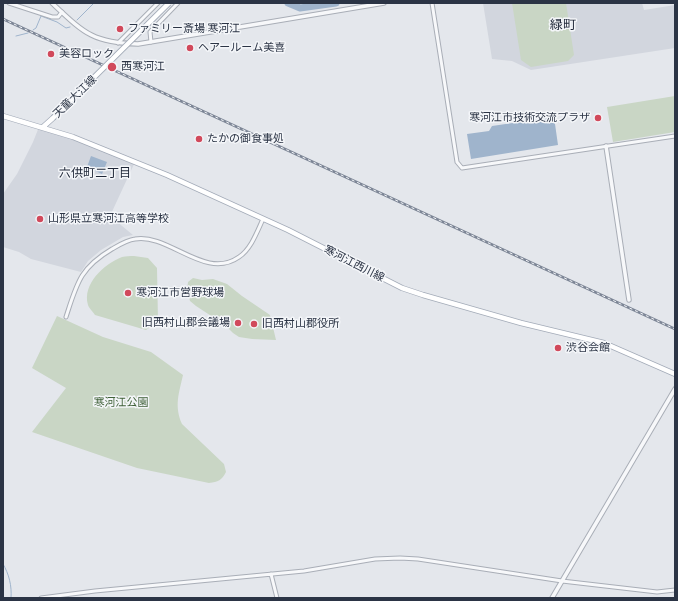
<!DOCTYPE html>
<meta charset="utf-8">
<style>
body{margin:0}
#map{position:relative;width:678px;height:601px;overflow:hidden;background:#e4e7ec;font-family:"PT Sans Narrow",sans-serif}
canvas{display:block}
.frame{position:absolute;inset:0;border:4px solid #2b3445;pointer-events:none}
</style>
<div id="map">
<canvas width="678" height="601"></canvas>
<div class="frame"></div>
</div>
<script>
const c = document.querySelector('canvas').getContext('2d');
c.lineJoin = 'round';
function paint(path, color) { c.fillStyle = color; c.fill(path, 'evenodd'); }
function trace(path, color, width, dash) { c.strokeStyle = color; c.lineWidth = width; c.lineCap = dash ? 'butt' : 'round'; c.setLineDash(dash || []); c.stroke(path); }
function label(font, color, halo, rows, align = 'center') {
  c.font = font + ' "PT Sans Narrow","Noto Sans JP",sans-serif'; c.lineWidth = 3; c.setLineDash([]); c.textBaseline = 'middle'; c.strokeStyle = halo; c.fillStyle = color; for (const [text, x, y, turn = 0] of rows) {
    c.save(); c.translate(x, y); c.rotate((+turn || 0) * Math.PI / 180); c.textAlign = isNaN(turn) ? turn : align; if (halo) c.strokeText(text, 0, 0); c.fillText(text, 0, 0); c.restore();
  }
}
paint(new Path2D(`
 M483 3H642L644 10 675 5V48L531 70 512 61 492 59Z
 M39 127 135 162 110 216 133 235 123 237 101 250 88 261 81 272 31 259 19 252 3 247V194L17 174 33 142Z`), '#d2d6de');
paint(new Path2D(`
 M512 3H566L574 55 568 61 531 67 521 60Z
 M675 96V132L613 142 607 107Z
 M134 256 148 258 157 268 158 321 146 330 95 315C93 312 89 308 88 305 82 284 104 264 122 257 126 256 130 256 134 256Z
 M193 278 202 280 213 279 227 284 242 296 270 315 276 340 252 339 239 337 233 333 225 325 196 306 190 301 187 291 188 282Z
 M57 316 103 337 151 352 183 375C179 393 174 406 182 424L224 464 226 472C222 480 218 482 209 483L137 468 32 432 66 388 32 368Z`), '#c9d6c5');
paint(new Path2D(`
 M554 117 558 145 471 159 467 134 489 131 492 126Z
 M91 156 107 162 102 174 87 167Z`), '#9fb4cc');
trace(new Path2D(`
 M77 20 94 3
 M33 30 36 28 41 16 57 22 66 28 70 27
 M16 36 28 33
 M3 564C9 574 12 586 11 598`), '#9fb4cc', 1);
trace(new Path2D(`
 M288 3 300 8 336 3`), '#9fb4cc', 7);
const minor = new Path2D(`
 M9 3 52 17H58L62 12
 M432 3 457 162 462 168 675 136
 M151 42 150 32 178 3
 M118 43 158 3
 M66 317C77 283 80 268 112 249 119 245 127 240 135 239 169 233 205 281 239 257 251 249 257 232 263 219
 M271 574 277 598
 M41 598 95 591 304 571 375 559 400 558 418 559 562 581 657 592 675 590`);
const tertiary = new Path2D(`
 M52 3C84 33 93 43 138 44L384 3
 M606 146 629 300
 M552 598 675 389`);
const primary = new Path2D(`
 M3 116 73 137 167 175 288 230 402 288 423 295 521 323 604 343 675 374
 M43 127 53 118`);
trace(minor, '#a9aeb7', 5);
trace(tertiary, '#a9aeb7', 5.5);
trace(primary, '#a3abb8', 6);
trace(minor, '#f7f8fa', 3);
trace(tertiary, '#f7f8fa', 3.5);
trace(primary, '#fff', 4.5);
const rail = new Path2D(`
 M3 19 675 329`);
trace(rail, '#7d8696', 2.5);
trace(rail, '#f4f6f9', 1, [3]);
const primaryBridge = new Path2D(`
 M53 118 169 3`);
trace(primaryBridge, '#a3abb8', 6, []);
trace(primaryBridge, '#fff', 4.5);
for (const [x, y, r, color] of [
 [120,29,4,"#d1495b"],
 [190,48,4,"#d1495b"],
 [51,54,4,"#d1495b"],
 [112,67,5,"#d1495b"],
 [598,118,4,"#d1495b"],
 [199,139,4,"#d1495b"],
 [40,219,4,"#d1495b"],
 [128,293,4,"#d1495b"],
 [238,323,4,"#d1495b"],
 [254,324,4,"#d1495b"],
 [558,348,4,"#d1495b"]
]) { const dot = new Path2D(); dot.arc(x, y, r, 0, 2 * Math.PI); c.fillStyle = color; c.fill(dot); trace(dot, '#f4f6f9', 1.5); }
label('11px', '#2b3445', '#f4f6f9', [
 ["ファミリー斎場 寒河江",128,29],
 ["ヘアールーム美喜",198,48],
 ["美容ロック",59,54],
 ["西寒河江",121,67],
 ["寒河江市技術交流プラザ",590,118,"right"],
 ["たかの御食事処",207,139],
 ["山形県立寒河江高等学校",48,219],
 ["寒河江市営野球場",136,293],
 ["旧西村山郡会議場",230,323,"right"],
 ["旧西村山郡役所",262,324],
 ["渋谷会館",566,348]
], 'left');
label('11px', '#2b3445', '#f4f6f9', [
 ["天童大江線",75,97,-44],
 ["寒河江西川線",354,264,27]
]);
label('11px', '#3f6138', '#f4f6f9', [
 ["寒河江公園",121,403]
]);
label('12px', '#1d2536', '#f4f6f9', [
 ["六供町二丁目",95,174]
]);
label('13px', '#1d2536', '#f4f6f9', [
 ["緑町",563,25]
]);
</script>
